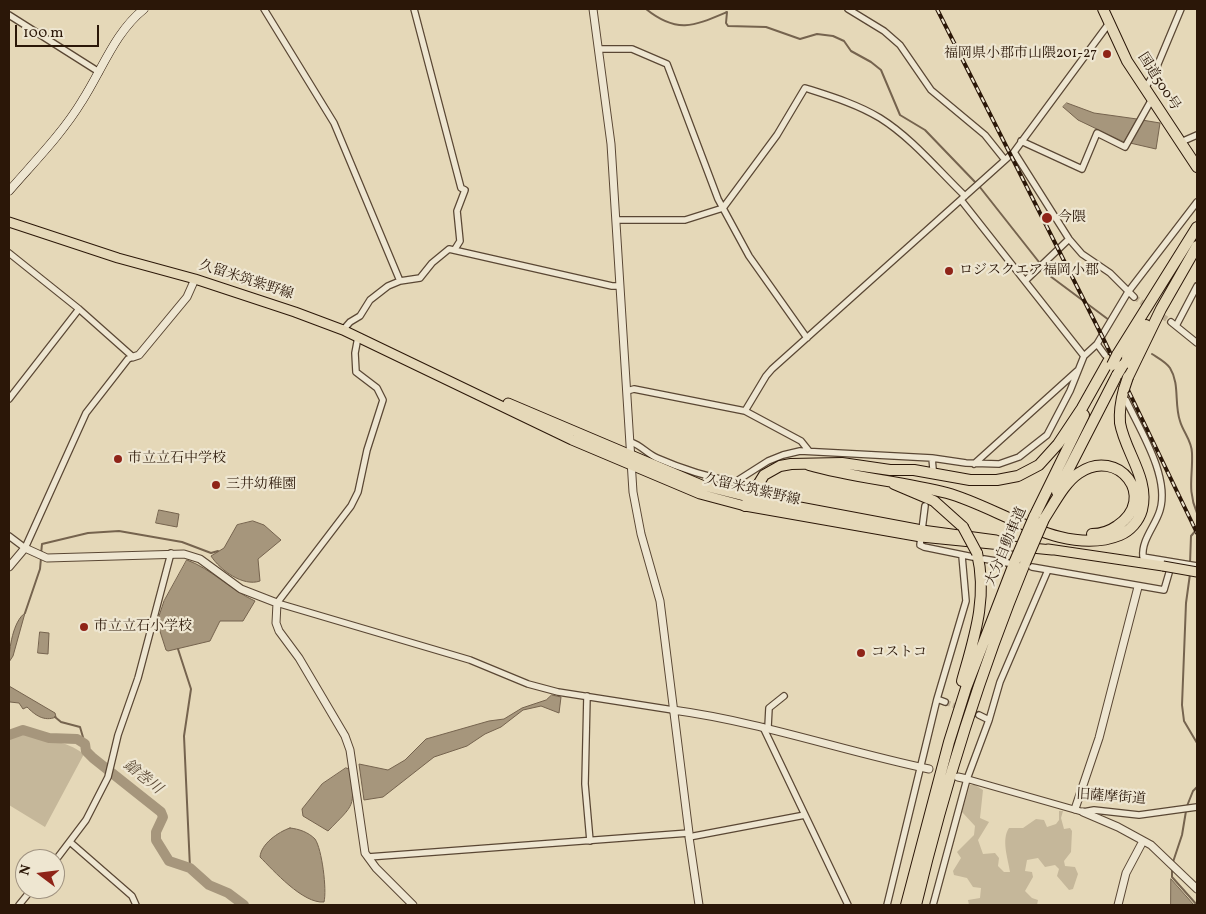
<!DOCTYPE html>
<meta charset="utf-8">
<style>
body{margin:0}
#map{position:relative;width:1206px;height:914px;overflow:hidden;background:#e5d8b8;font-family:Vollkorn,serif}
canvas{display:block}
.frame{position:absolute;inset:0;border:10px solid #2b1708;pointer-events:none}
.north{position:absolute;left:15px;top:849px;width:50px;height:50px;box-sizing:border-box;background:#eee6d1;border:1px solid #a09381;border-radius:50%;rotate:285deg;font-size:14px;font-weight:700;line-height:20px;text-align:center;color:#2b1708}
.north::after{content:'';display:block;margin:auto;width:18px;height:22px;background:#8f2418;clip-path:polygon(50% 0,100% 100%,50% 72%,0 100%)}
.scale{position:absolute;left:15px;top:25px;width:84px;height:22px;box-sizing:border-box;border:2px solid #2b1708;border-top:0;padding-left:6px;font-size:15px;line-height:18px;white-space:nowrap;color:#2b1708;-webkit-text-stroke:4px #eee6d1;paint-order:stroke}
</style>
<div id="map">
<canvas width="1206" height="914"></canvas>
<div class="frame"></div>
<div class="north">N</div>
<div class="scale">100 m</div>
</div>
<script>
const c = document.querySelector('canvas').getContext('2d');
c.lineJoin = 'round';
function paint(path, color) { c.fillStyle = color; c.fill(path, 'evenodd'); }
function trace(path, color, width, dash) { c.strokeStyle = color; c.lineWidth = width; c.lineCap = dash ? 'butt' : 'round'; c.setLineDash(dash || []); c.stroke(path); }
function label(font, color, halo, rows, align = 'center') {
  c.font = font + ' Vollkorn,"Noto Serif JP",serif'; c.lineWidth = 4.5; c.setLineDash([]); c.textBaseline = 'middle'; c.strokeStyle = halo; c.fillStyle = color; for (const [text, x, y, turn = 0] of rows) {
    c.save(); c.translate(x, y); c.rotate((+turn || 0) * Math.PI / 180); c.textAlign = isNaN(turn) ? turn : align; if (halo) c.strokeText(text, 0, 0); c.fillText(text, 0, 0); c.restore();
  }
}
paint(new Path2D(`
 M24 733C47 742 64 739 84 754L45 827 9 805V738Z
 M970 785H975L983 790 980 818 989 822 978 840 983 854 995 853 999 858 998 866 1004 872H1010C1008 858 1001 840 1009 828H1023L1036 819 1044 820 1047 827 1056 824 1059 820V811H1063L1061 818 1064 829 1070 828 1072 831 1071 852 1064 861 1065 866 1075 867 1078 874 1073 889 1069 890 1057 876 1059 869 1055 865 1045 867 1038 858 1027 860 1025 871 1032 872 1033 877 1025 891 1032 898 1038 900 1037 905H969L968 900 980 898 981 888 973 887 967 878 954 875 953 871 961 858 957 852 974 835 975 826 962 812Z`), '#c5b79a');
const water = new Path2D(`
 M1067 103 1094 113 1137 119 1124 142 1078 120 1063 107Z
 M1142 120 1160 123 1156 149 1130 143Z
 M159 510 179 514 177 527 156 523Z
 M253 521 264 525 281 540 258 559 260 581C243 587 220 570 211 556L224 548 237 525Z
 M187 560C212 569 230 590 255 601L243 621H220L210 641 168 651 166 650 157 622 164 601Z
 M25 613 13 656 9 662C9 649 13 621 25 613Z
 M40 632 49 633 48 654 38 653Z
 M9 686 55 713 56 717C44 722 35 715 27 707L23 709 19 703 10 702Z
 M552 695 561 697 559 713 541 706 523 710 501 727 485 734 467 746 434 757 383 797 364 800 359 764 388 770 405 760 426 739 489 721 504 719 522 708 546 700Z
 M346 768 350 769C355 808 355 803 328 831L303 816 302 809 322 784Z
 M290 828C299 829 308 832 315 839 322 849 327 890 324 902 303 904 273 870 260 857 261 844 278 832 290 828Z
 M1171 879 1194 905H1171Z`);
paint(water, '#a6967c');
trace(water, '#75634e', 1);
trace(new Path2D(`
 M646 9C677 34 694 26 727 12L726 23 728 26 766 27 800 39 817 34 833 36 844 41 851 51 871 62 881 70 900 115 925 130 976 183
 M979 186 1050 276 1109 320
 M1152 354C1158 358 1166 362 1170 368 1180 384 1174 404 1180 421 1183 432 1192 441 1192 453 1193 476 1187 490 1197 513
 M41 554 42 544 88 533 119 531 182 542 211 553 218 551
 M1190 564 1191 536 1197 529
 M1190 574 1186 603 1182 705 1184 721 1197 743
 M25 613 40 569 41 558
 M178 649 191 689 184 736 190 868
 M55 717 61 722 80 727 85 744
 M1187 806 1193 791 1197 787
 M1173 862 1182 835 1186 811
 M1172 869V877L1197 905`), '#75634e', 2);
trace(new Path2D(`
 M9 735 23 730 49 738 77 739 85 744 86 751 93 758 161 812 163 817 156 832V840L169 861 190 868 209 885 228 893 244 905`), '#a6967c', 10);
trace(new Path2D(`
 M1134 297 1171 322
 M945 702 979 715`), '#c0b195', 5.5, [5.5, 3]);
const minor = new Path2D(`
 M264 9 334 123 400 281
 M414 9 461 188 465 190 457 211 460 241 455 249
 M848 9 884 31 900 45 931 90 985 135 1005 160
 M9 15 99 72
 M599 49H632L667 64 718 199 749 256 807 338
 M1145 88 1153 76 1181 9
 M1021 141 1082 169 1097 133 1125 147 1152 99
 M1181 142 1197 135
 M1014 152 1069 239 1082 254 1110 273 1134 297
 M961 200 1084 356
 M617 220H685L723 208 777 135 805 88C830 96 857 104 880 118 912 138 938 170 965 196
 M9 253 79 309 133 357 128 359 86 413 25 548 9 536
 M1025 281 1069 239
 M1171 322 1197 343
 M1176 326 1197 286
 M343 330 350 322 360 316 370 300 388 286 400 281 420 278 432 263 449 249 612 286H620
 M358 337 355 353 356 372 377 388 383 400 367 450 358 492 351 506 277 603 470 660 528 684 558 692 673 710
 M1097 344 1105 355
 M627 391 634 389 745 411 801 441 809 451
 M9 399 79 309
 M1126 400C1140 430 1170 477 1160 510 1156 525 1141 540 1143 557L1197 566
 M745 411 766 376 772 369 1014 152 1110 22
 M631 442C642 446 646 453 657 458 682 469 707 477 735 482L768 461 783 455 800 451 932 458 966 463 999 464 1019 457 1047 435 1070 391 1084 356 1097 344 1128 292 1197 202
 M932 458 933 469
 M974 464 1077 371
 M922 530 925 506
 M921 537 920 545 924 547 973 557
 M984 559 1008 563
 M1032 567 1164 590 1171 566
 M587 696 585 784 590 841
 M937 699 945 702
 M979 715 989 720
 M763 727 848 905
 M768 727 769 708 784 696
 M967 779 1083 812 1094 810 1139 815 1197 807
 M70 842 132 896 136 905
 M368 857 689 833V837L805 815
 M55 861 86 820 108 777 118 735 138 678 171 553
 M19 905 32 889
 M887 905 937 699 966 601 962 556
 M933 905 967 779 989 720 1000 682 1048 570`);
const tertiary = new Path2D(`
 M593 9 611 144 633 492 641 534 660 601 689 833
 M133 357 139 355 187 297 195 279
 M9 567 25 548 47 558 184 554 200 559 241 589 277 603 276 623 279 631 299 658 345 736 350 750 365 853 376 868 413 905
 M673 710C761 722 843 751 929 769
 M958 777 967 779
 M1075 809 1099 738 1138 587
 M1083 812 1118 827 1151 845 1197 889
 M689 837 699 905
 M1118 905 1126 873 1143 841`);
const secondary = new Path2D(`
 M9 191C34 162 62 134 82 101 102 70 115 32 144 9`);
const primary = new Path2D(`
 M9 222 118 258 195 279 295 312 343 330 572 440 700 494 745 506 921 537 1052 550
 M508 403 704 486 752 498 922 530 996 540
 M1048 549 1163 566`);
const trunk = new Path2D(`
 M1103 9 1127 61 1197 167`);
const motorway = new Path2D(`
 M1117 355 1197 227
 M1123 365 1146 325
 M1128 377 1161 309 1197 246
 M809 465C854 478 901 481 947 493 999 507 1064 558 1120 535 1130 531 1139 521 1142 510 1150 479 1125 452 1120 423 1119 411 1121 400 1124 389
 M894 484 934 501 963 527
 M1057 492 1117 375
 M745 506 764 475 780 466 791 464 842 463 890 470H914L970 480H997L1018 476 1039 465 1058 444 1082 408 1109 360
 M1034 517 1084 415
 M1044 519C1054 504 1064 483 1079 473 1118 446 1159 498 1117 526 1110 531 1101 534 1092 534
 M962 681C974 638 988 598 977 553
 M906 905 949 742 966 688 1015 561
 M916 905C944 788 979 675 1025 563`);
trace(minor, '#5a4734', 8);
trace(tertiary, '#5a4734', 9);
trace(secondary, '#2b1708', 9);
trace(primary, '#2b1708', 11);
trace(trunk, '#2b1708', 12);
trace(motorway, '#2b1708', 12);
trace(minor, '#eee6d1', 5.5);
trace(tertiary, '#eee6d1', 7);
trace(secondary, '#eee6d1', 8);
trace(primary, '#e5d8b8', 9);
trace(trunk, '#e5d8b8', 10);
trace(motorway, '#e5d8b8', 10);
const rail = new Path2D(`
 M937 9 1102 336 1197 533`);
trace(rail, '#2b1708', 4);
trace(rail, '#eee6d1', 2, [5.5]);
const primaryBridge = new Path2D(`
 M1163 566 1197 572`);
const motorwayBridge = new Path2D(`
 M1112 365 1117 355
 M1117 375 1123 365
 M1124 389 1128 377
 M963 527 977 553
 M1015 561 1034 517
 M1025 563 1044 519`);
trace(primaryBridge, '#2b1708', 11, []);
trace(motorwayBridge, '#2b1708', 12, []);
trace(primaryBridge, '#e5d8b8', 9);
trace(motorwayBridge, '#e5d8b8', 10);
for (const [x, y, r, color] of [
 [1107,54,5,"#8f2418"],
 [1047,218,6,"#8f2418"],
 [949,271,5,"#8f2418"],
 [118,459,5,"#8f2418"],
 [216,485,5,"#8f2418"],
 [84,627,5,"#8f2418"],
 [861,653,5,"#8f2418"]
]) { const dot = new Path2D(); dot.arc(x, y, r, 0, 2 * Math.PI); c.fillStyle = color; c.fill(dot); trace(dot, '#eee6d1', 2); }
label('14px', '#2b1708', '#eee6d1', [
 ["福岡県小郡市山隈201-27",1097,54,"right"],
 ["今隈",1058,218],
 ["ロジスクエア福岡小郡",959,271],
 ["市立立石中学校",128,459],
 ["三井幼稚園",226,485],
 ["市立立石小学校",94,627],
 ["コストコ",871,653]
], 'left');
label('14px', '#2b1708', '#eee6d1', [
 ["国道500号",1158,82,57],
 ["久留米筑紫野線",246,281,18],
 ["久留米筑紫野線",752,491,13],
 ["大分自動車道",1007,547,-67],
 ["旧薩摩街道",1111,798,4]
]);
label('italic 15px', '#5c4a36', '#eee6d1', [
 ["鎗巻川",142,778,39]
]);
</script>
